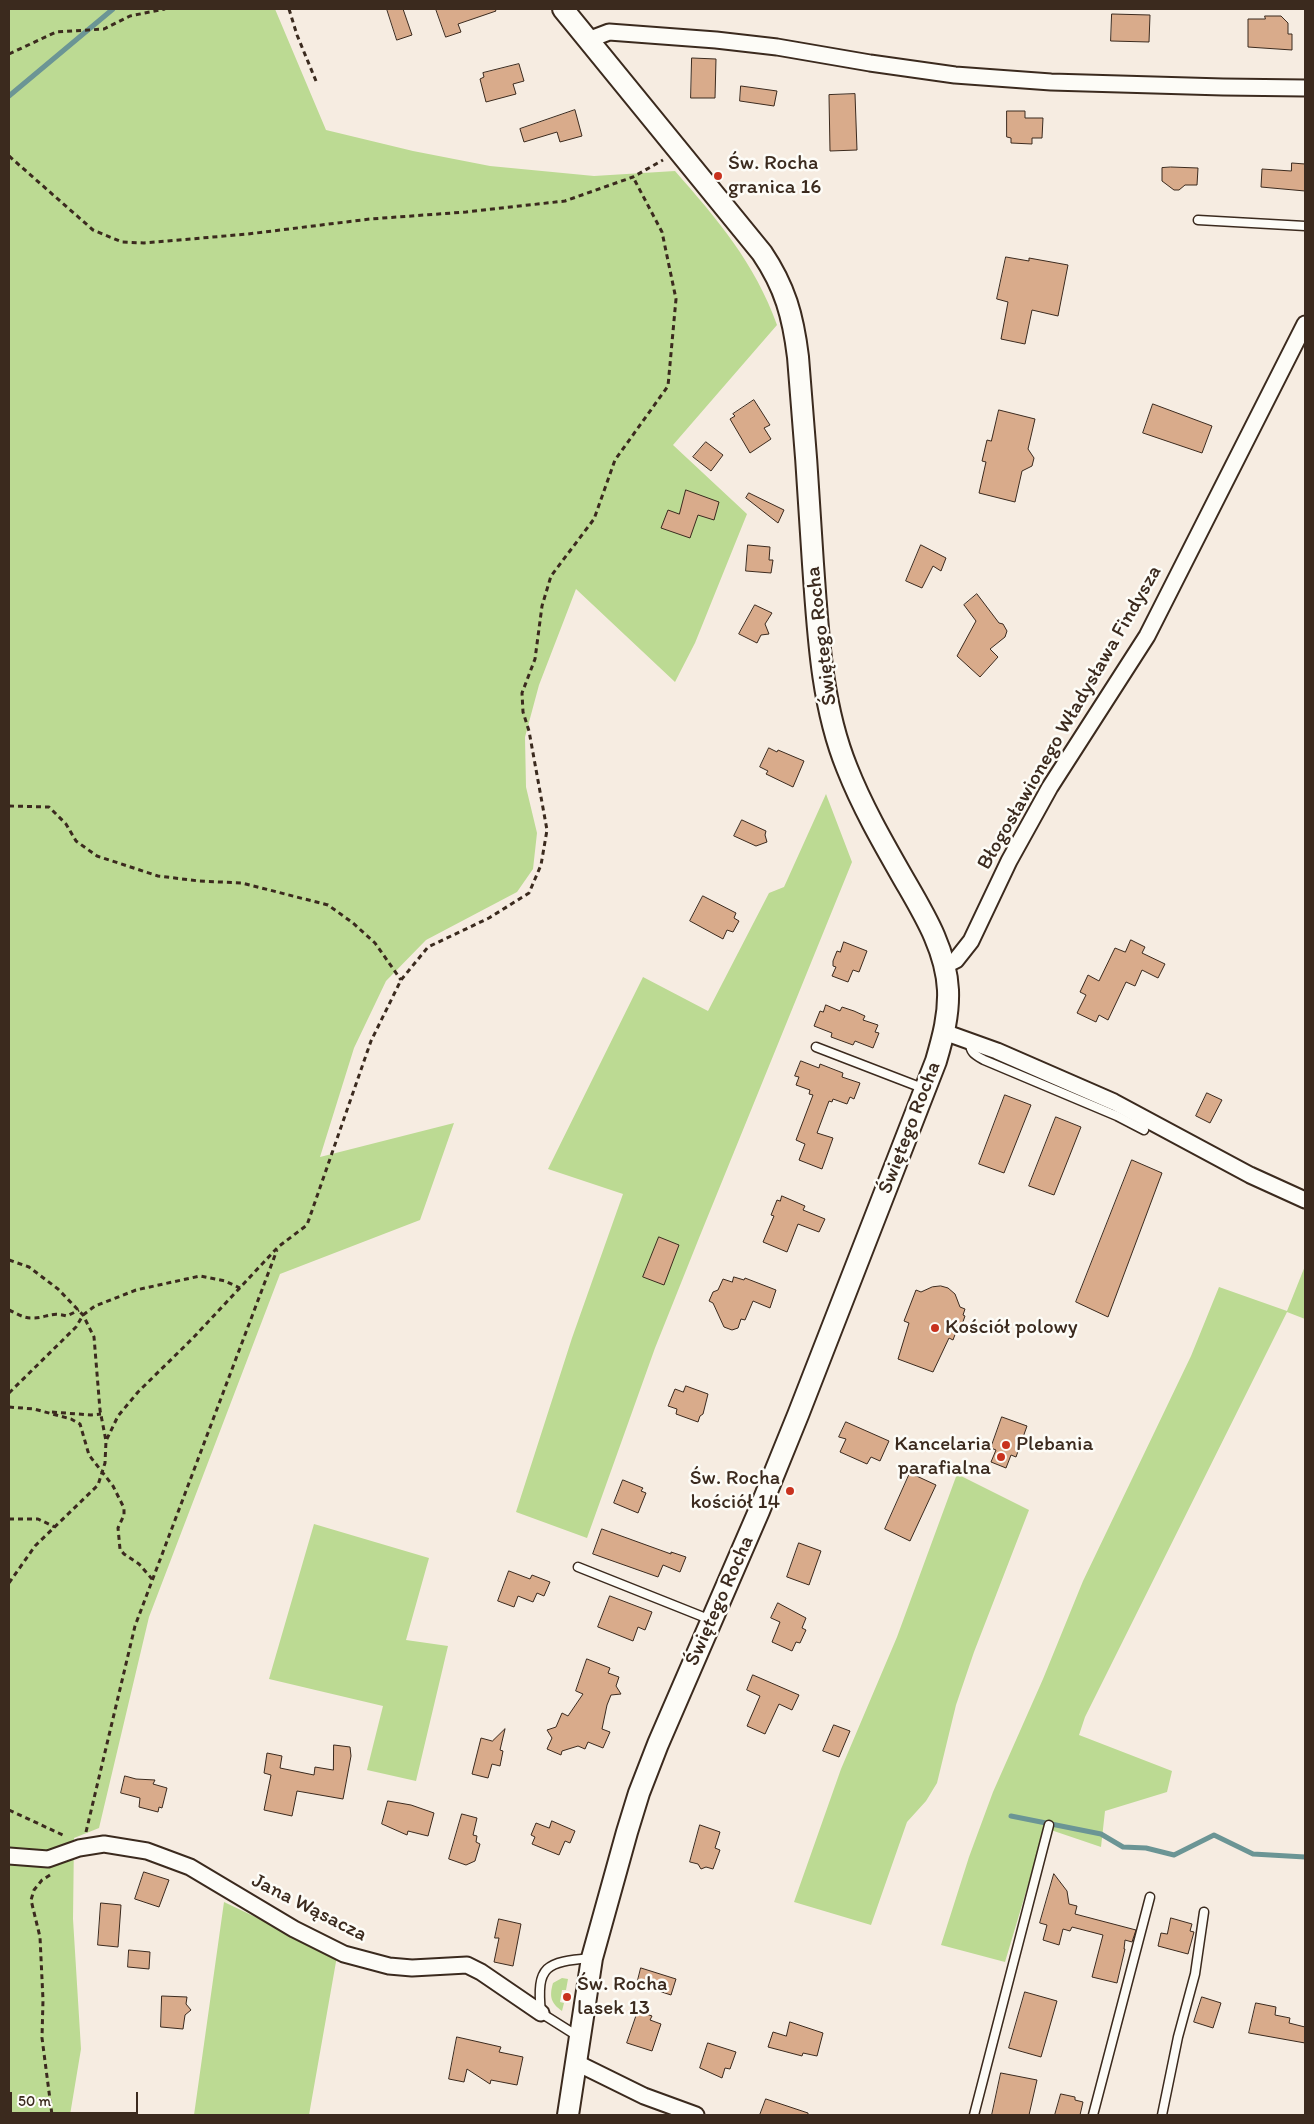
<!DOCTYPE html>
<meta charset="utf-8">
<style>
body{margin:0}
#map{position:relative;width:1314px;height:2124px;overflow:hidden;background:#f6ece1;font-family:Itim,sans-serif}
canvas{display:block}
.frame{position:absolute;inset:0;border:10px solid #3b2a1e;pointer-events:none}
.scale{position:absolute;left:10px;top:2092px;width:128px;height:22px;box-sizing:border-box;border:2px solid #3b2a1e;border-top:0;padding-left:6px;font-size:15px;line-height:18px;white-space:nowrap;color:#3b2a1e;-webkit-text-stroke:4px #fdfcf7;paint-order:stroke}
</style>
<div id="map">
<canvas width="1314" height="2124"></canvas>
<div class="frame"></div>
<div class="scale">50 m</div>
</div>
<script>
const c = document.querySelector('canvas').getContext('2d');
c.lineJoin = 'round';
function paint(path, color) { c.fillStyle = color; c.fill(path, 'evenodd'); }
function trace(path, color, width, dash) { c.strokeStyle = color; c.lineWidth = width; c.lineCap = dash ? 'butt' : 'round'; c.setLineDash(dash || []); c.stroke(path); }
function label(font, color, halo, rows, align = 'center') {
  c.font = font + ' Itim,sans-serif'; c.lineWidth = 5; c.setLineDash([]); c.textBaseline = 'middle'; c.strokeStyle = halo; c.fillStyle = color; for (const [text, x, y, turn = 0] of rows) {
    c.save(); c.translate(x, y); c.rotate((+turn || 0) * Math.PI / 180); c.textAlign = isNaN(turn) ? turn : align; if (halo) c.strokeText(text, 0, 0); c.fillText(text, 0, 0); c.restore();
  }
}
paint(new Path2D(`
 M9 9H275L326 130 413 151 490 166 594 176 675 171C717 219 755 263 777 325L673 445 747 514 695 643 675 682 576 589 539 685 525 737 526 787 537 833 533 869 517 892 426 940 386 981 354 1048 320 1157 454 1123 420 1220 280 1274 149 1617 99 1828 74 1838 73 1919 81 2049 70 2115H9Z
 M826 794 852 862 699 1238 655 1348 587 1538 516 1512 572 1338 623 1194 548 1169 643 977 708 1011 769 893 784 887Z
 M1305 1266V1319L1287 1312 1085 1717 1079 1735 1172 1771 1167 1792 1105 1811 1101 1847 1045 1828 1005 1962 941 1945 969 1857 993 1792 1043 1679 1083 1581 1191 1356 1219 1287 1287 1311Z
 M957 1474 1029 1510 974 1652 956 1705 937 1783 926 1801 907 1822 871 1925 794 1902 841 1769 897 1637Z
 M314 1524 429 1558 406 1640 448 1646 416 1781 367 1770 383 1706 269 1679Z
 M224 1902 337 1956 309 2115H194Z
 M562 1978 568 1979 566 1990H562L560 2002 564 2003 562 2011C551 2003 549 1997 553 1983Z`), '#bcda93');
trace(new Path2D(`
 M9 96 113 9
 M1011 1816 1101 1834 1123 1847 1146 1848 1174 1855 1214 1835 1253 1854 1305 1857`), '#6b9595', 5);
const building = new Path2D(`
 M387 9H403L412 35 397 40Z
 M436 9H495L496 11 458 24 461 32 446 37Z
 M1112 14 1150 15 1149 42 1111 41Z
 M1265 16H1281L1288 23V34H1292V50L1248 47V19H1265Z
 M692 58 716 59 715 98H691Z
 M519 64 524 81 513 84 516 94 486 102 480 79 484 77 483 73Z
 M741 86 777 91 774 106 740 101Z
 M855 94 857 150 830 151 829 95Z
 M575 110 582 136 560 142 557 132 524 142 520 129Z
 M1007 111H1025V118H1043L1042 138H1032V144L1011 143V138L1007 137Z
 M1292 163 1305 164V191L1261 187 1262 169 1291 171Z
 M1171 167 1198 168 1197 185H1185L1179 190H1174L1162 181V168Z
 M1006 257 1029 261V258L1068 265 1058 316 1032 310 1025 344 1001 339 1008 302 997 299Z
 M754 400 770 425 764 428 771 439 750 453 730 419 735 416 733 414Z
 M1153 404 1212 426 1202 453 1143 433Z
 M999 410 1035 419 1028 449 1034 458 1032 466 1022 471 1015 502 979 493 986 462 982 461 987 440 991 441Z
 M706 442 723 455 711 471 693 457Z
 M686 490 719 502 714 520 698 515 690 538 661 528 668 510 679 514Z
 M749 493 784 510 778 523 746 498Z
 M748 545 770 547 769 560H773L771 573 746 571Z
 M921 545 946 558 941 571 933 566 922 588 906 581Z
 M977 594 999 623 1003 624 1007 631 1005 637 990 649 998 657 980 677 957 656 976 621 964 605Z
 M755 605 772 613 765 624 769 634 761 635 757 643 739 634Z
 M769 748 777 752 778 750 804 761 793 787 766 774 768 771 760 767Z
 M742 820 766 831 765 835 767 842 756 846 734 836Z
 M703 896 736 913 734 918 739 921 733 932 727 930 723 939 690 921Z
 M1131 940 1145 947 1142 953 1165 964 1158 978 1142 970 1135 986 1126 982 1108 1020 1099 1015 1096 1022 1077 1013 1086 995 1080 992 1088 975 1099 981 1115 948 1125 952Z
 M844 942 867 951 859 972 853 970 848 982 832 976 836 967 833 966V961L837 951 840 952Z
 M826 1005 840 1011 842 1007 854 1011 865 1016 863 1020 878 1025 875 1032 879 1033 873 1048 855 1041 853 1045 831 1037 832 1033 814 1026 820 1011 823 1012Z
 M801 1061 819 1068 820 1064 843 1073 842 1077 860 1083 854 1099 850 1097 847 1104 833 1099 832 1102 829 1101 817 1133 833 1138 822 1169 799 1160 805 1144 796 1140 813 1095 809 1094 810 1090 796 1085 799 1077 795 1076Z
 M1207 1093 1222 1100 1210 1123 1196 1116Z
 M1005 1095 1031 1105 1004 1173 979 1164Z
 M1056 1117 1081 1127 1054 1195 1029 1186Z
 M1132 1160 1162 1173 1108 1317 1076 1302Z
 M782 1196 805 1206 803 1210 825 1219 819 1232 798 1224 787 1252 763 1242 774 1216 771 1215 777 1200 780 1201Z
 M659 1237 679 1245 664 1285 643 1277Z
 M734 1277 744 1280 745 1278 776 1290 770 1308 753 1301 745 1320 741 1319 738 1328 732 1330 724 1327 713 1303 709 1301 713 1292 718 1290 723 1279 732 1282Z
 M941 1286 948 1288 955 1294 960 1307 965 1309 963 1315 965 1316 959 1333 956 1332 953 1340 949 1338 933 1372 898 1359 909 1323 904 1321 916 1290 921 1292 932 1287Z
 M686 1386 708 1394 703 1414 700 1416 698 1422 676 1414 677 1409 668 1406 675 1389 683 1392Z
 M1002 1417 1027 1426 1016 1457 1011 1455 1006 1468 991 1462 996 1450 991 1448Z
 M846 1422 889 1441 880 1461 871 1457 867 1464 840 1452 846 1439 839 1437Z
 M910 1473 936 1485 910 1541 885 1529Z
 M623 1480 643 1488 641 1491 646 1493 638 1513 614 1503Z
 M602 1529 671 1554V1552L686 1557 680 1572 663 1565 658 1577 593 1554Z
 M799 1543 821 1551 809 1585 787 1577Z
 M509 1571 530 1579 532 1575 550 1582 544 1596 537 1593 533 1602 518 1596 514 1607 498 1601Z
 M610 1596 652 1612 645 1630 638 1627 633 1641 598 1627Z
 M778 1603 806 1618 802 1628 806 1630 800 1643 796 1642 792 1651 772 1642 780 1622 771 1618Z
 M587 1659 610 1668 608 1673 619 1677 616 1686 621 1694 611 1695 607 1705 602 1729 610 1732 603 1748 588 1742 585 1749 578 1746 562 1751 561 1755 547 1749 552 1738 547 1730 556 1727 562 1713 568 1716 583 1694 576 1691Z
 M753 1675 799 1695 792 1710 779 1704 765 1734 747 1726 760 1696 747 1690Z
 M834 1725 850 1731 839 1757 823 1751Z
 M505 1729 500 1750 503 1751 500 1766 492 1764 488 1778 472 1774 481 1738 492 1741Z
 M334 1745 350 1747 351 1756 343 1799 297 1791 292 1816 264 1810 271 1775 264 1773 267 1753 282 1756 280 1768 314 1775 315 1767 333 1770Z
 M125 1776 136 1779 155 1780 153 1784 167 1788 162 1808 159 1807 158 1812 139 1807 140 1798 121 1793Z
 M388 1801 411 1805 434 1813 428 1836 408 1831 407 1835 382 1824Z
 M462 1814 477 1818 473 1835 477 1836 476 1842 480 1844 475 1861 466 1865 449 1859Z
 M552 1821 575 1831 570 1843 565 1841 559 1855 532 1844 535 1837 531 1835 536 1823 549 1828Z
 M700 1825 720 1832 715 1848 720 1850 713 1869 706 1867 701 1869 698 1864 690 1862Z
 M144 1872 169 1880 159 1907 135 1899Z
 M1054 1874 1067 1891 1069 1904 1077 1906 1075 1914 1136 1930 1132 1942 1125 1940 1124 1949H1125L1117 1983 1092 1977 1103 1935 1072 1927 1070 1931 1063 1929 1059 1945 1043 1940 1047 1925 1040 1923Z
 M101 1903 121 1905 118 1947 98 1945Z
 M1171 1918 1192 1924 1190 1931 1194 1932 1188 1954 1158 1946 1161 1933 1167 1934Z
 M499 1919 521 1924 513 1966 494 1962 499 1938H495Z
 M129 1950 150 1952 149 1969 128 1967Z
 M641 1968 676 1979 671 1995 637 1984Z
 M1025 1992 1057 2001 1041 2057 1009 2048Z
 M162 1996 187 1997 186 2004 191 2010 185 2015 183 2029 161 2027Z
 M1202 1997 1221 2003 1213 2028 1194 2022Z
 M1256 2003 1276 2007 1275 2015 1290 2018 1289 2023 1305 2027V2043L1249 2033Z
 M638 2011 652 2016 650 2020 661 2024 652 2051 627 2043Z
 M790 2022 823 2033 817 2056 803 2053 802 2056 768 2047 773 2032 786 2036Z
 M457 2037 501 2047 499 2052 523 2057 517 2085 491 2080 490 2084 467 2069 464 2082 449 2079Z
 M708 2043 736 2052 730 2069 725 2068 722 2078 700 2068Z
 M1001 2073 1037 2080 1029 2115H992Z
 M1061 2094 1075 2097V2100L1083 2102 1080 2115H1055Z
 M766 2099 808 2113V2115H760Z`);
paint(building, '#d9ab8b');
trace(building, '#3b2a1e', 1);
const lane = new Path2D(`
 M1198 220 1305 226
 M970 1042C970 1053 975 1055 984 1060L1117 1116 1144 1130
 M816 1047 925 1089
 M578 1567 711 1620
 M579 2037 541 2013C536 1965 546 1962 591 1958
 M974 2115 1049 1825
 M1093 2115 1150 1897
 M1162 2115 1178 2037 1195 1974 1204 1912`);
const street = new Path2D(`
 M588 40 609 32 716 40 777 47 870 63 955 75 1051 82 1223 87 1305 88
 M944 966 956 960 971 941 1009 861 1050 787 1147 636 1305 324
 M944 1032 997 1051 1114 1102 1250 1175 1305 1200
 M9 1856 48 1859 79 1848 104 1844 147 1851 190 1867 294 1929 344 1954 389 1966 412 1968 467 1965 481 1972 541 2013
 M577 2063 644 2096 696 2115`);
const secondary = new Path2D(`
 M563 9 762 253C785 287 793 316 798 357 804 426 809 495 813 564 818 632 821 704 847 768 862 806 882 841 902 876 922 911 946 948 948 990 949 1015 943 1037 936 1061L798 1415 759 1511 658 1744 639 1793 627 1832 592 1958 568 2115`);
trace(lane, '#3b2a1e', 11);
trace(street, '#3b2a1e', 19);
trace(secondary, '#3b2a1e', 24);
trace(new Path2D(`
 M289 9 297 35 316 81
 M9 54 56 32 104 29 130 16 165 9
 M9 156 93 230 122 242 144 243 248 234 370 219 466 212 565 201 633 177 663 160
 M9 806 49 807 66 824 76 841 97 856 158 876 199 881 242 883 328 905 353 923 375 943 401 980
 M9 1260 29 1267 58 1289 83 1315 94 1337 100 1410 106 1441
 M9 1310C16 1313 23 1318 31 1318 46 1319 49 1311 67 1316L79 1310
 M9 1393 76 1327 83 1315 95 1306 136 1290 200 1276 225 1281 240 1288
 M9 1407 34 1409 71 1419 80 1424 89 1455 113 1486 124 1508V1515L118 1528 120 1549 124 1554 139 1564 152 1579
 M52 1412 91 1415 101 1414
 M9 1519H38L55 1527
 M9 1583 35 1546 98 1485 105 1463 106 1441 118 1416 138 1392 193 1338 278 1247 307 1225 371 1041 401 980 428 947 489 918 529 893 541 865 547 830 529 731 523 712 522 693 535 659 542 606 551 576 594 519 615 460 668 386 676 299 662 232 633 177
 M9 1810 65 1836
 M86 1832 135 1626 277 1250
 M50 1875 42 1880 34 1890 31 1900 40 1937 43 2000 42 2038 52 2115`), '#3b2a1e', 3, [5, 4]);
trace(lane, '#fdfcf7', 8);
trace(street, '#fdfcf7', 15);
trace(secondary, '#fdfcf7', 20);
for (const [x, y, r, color] of [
 [718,176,5,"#c8321e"],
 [935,1328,5,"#c8321e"],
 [1006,1445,5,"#c8321e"],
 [1001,1457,5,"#c8321e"],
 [790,1491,5,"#c8321e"],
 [567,1997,5,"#c8321e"]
]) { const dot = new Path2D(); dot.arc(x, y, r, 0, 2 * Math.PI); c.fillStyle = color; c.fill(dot); trace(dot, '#fdfcf7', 2); }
label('21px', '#3b2a1e', '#fdfcf7', [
 ["Św. Rocha",728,164],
 ["granica 16",728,188],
 ["Kościół polowy",945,1328],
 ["Kancelaria",991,1445,"right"],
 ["parafialna",991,1469,"right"],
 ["Plebania",1016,1445],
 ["Św. Rocha",780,1479,"right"],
 ["kościół 14",780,1503,"right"],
 ["Św. Rocha",577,1985],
 ["lasek 13",577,2009]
], 'left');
label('21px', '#3b2a1e', '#fdfcf7', [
 ["Świętego Rocha",822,636,-97],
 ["Błogosławionego Władysława Findysza",1070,718,-60],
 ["Świętego Rocha",910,1128,-69],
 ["Świętego Rocha",720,1601,-66],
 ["Jana Wąsacza",309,1908,27]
]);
</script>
